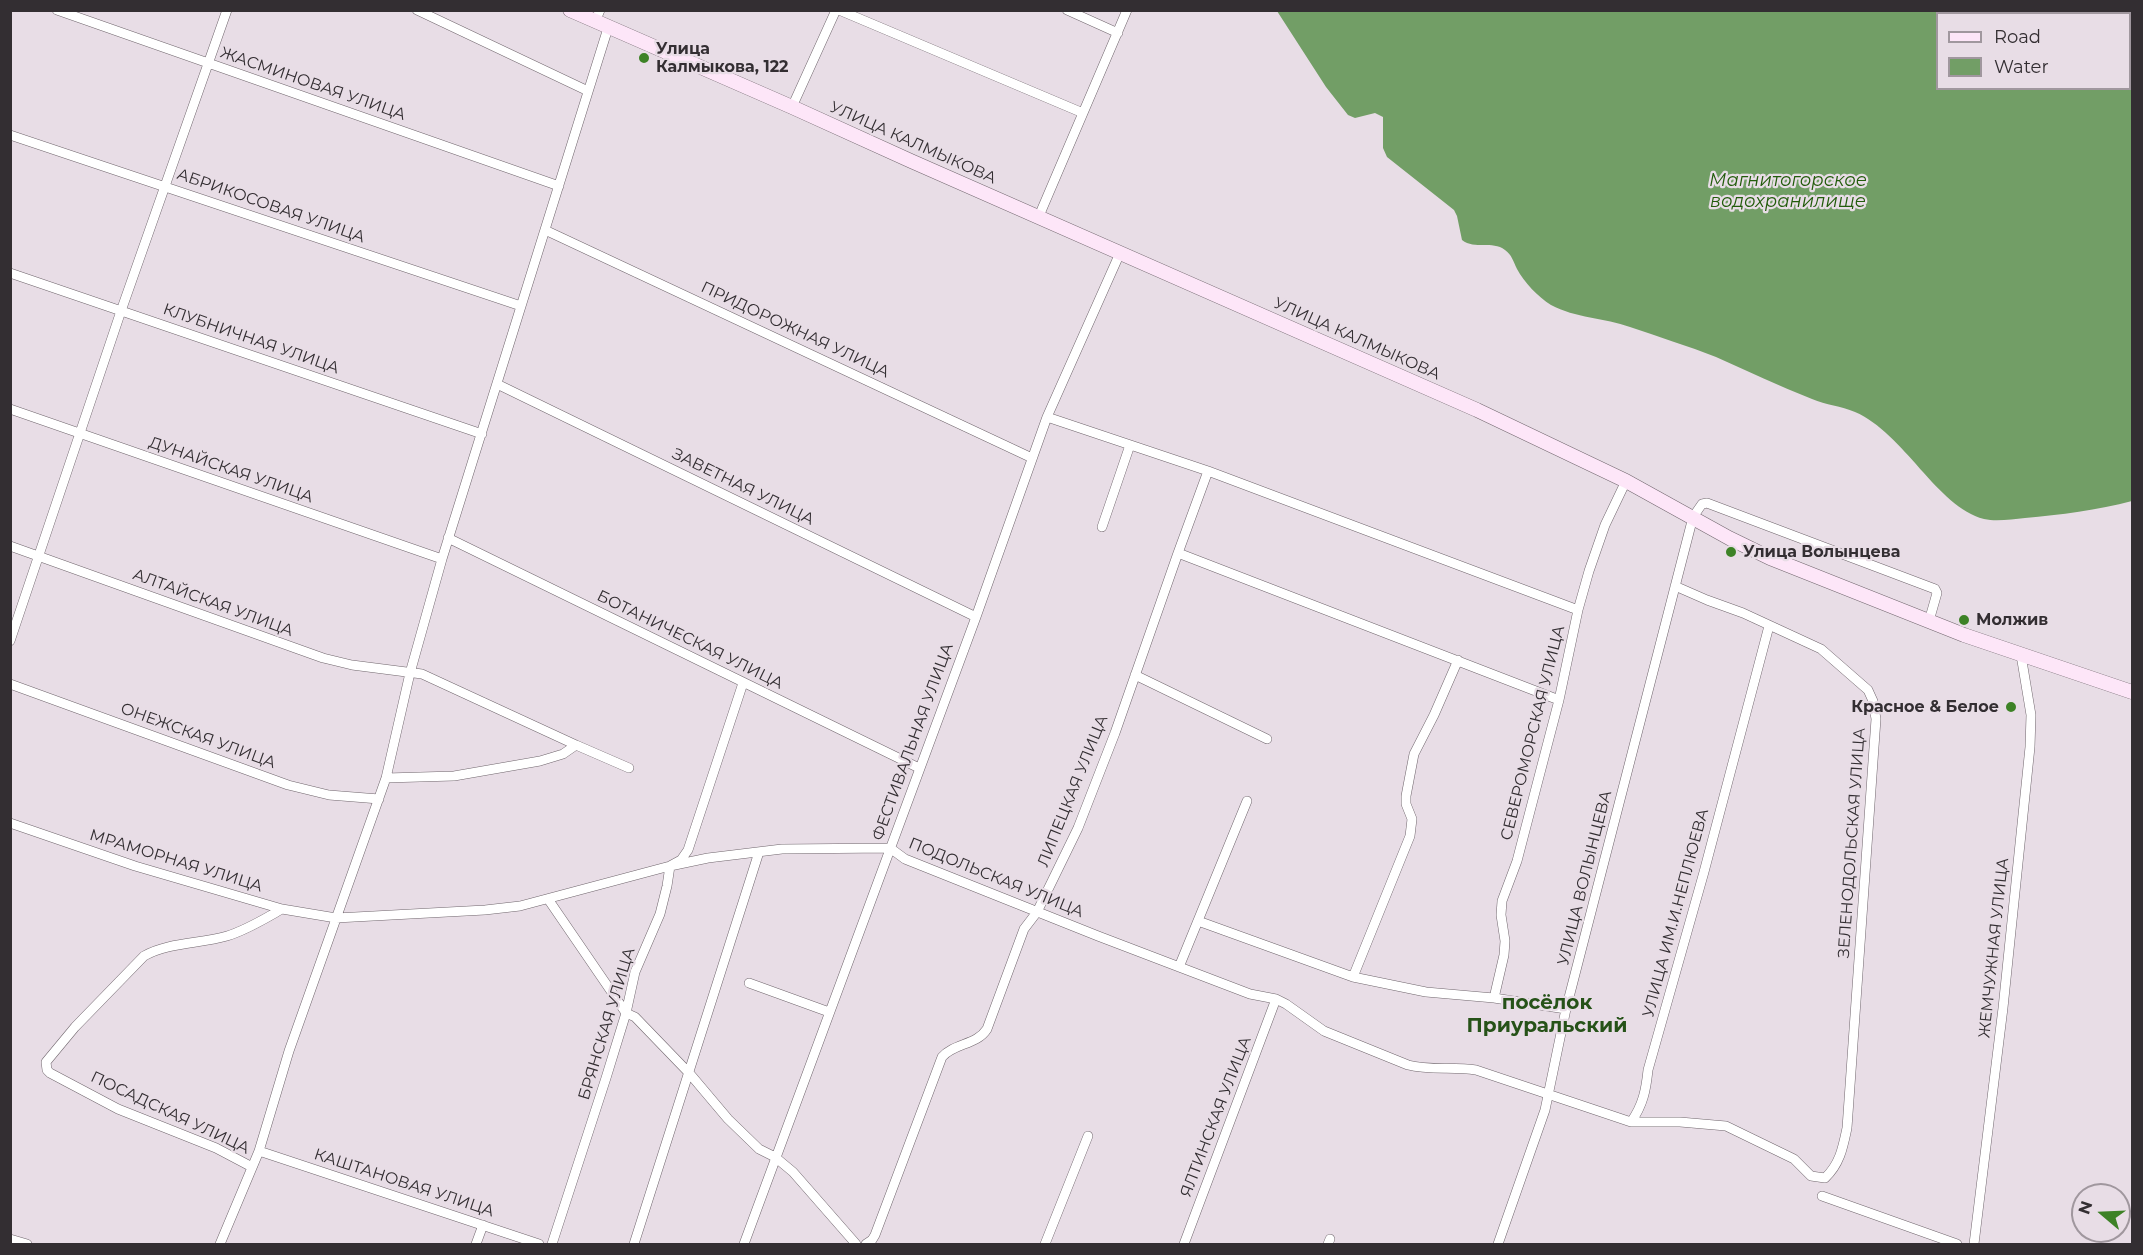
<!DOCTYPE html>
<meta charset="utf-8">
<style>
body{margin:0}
#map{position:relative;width:2143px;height:1255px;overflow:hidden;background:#e8dde6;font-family:Montserrat,sans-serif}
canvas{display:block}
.frame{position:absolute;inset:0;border:12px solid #332e32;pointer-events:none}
.legend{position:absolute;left:1936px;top:12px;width:195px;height:78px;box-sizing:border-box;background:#e8dde6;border:2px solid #a0979e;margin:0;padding:8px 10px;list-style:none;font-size:18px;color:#332e32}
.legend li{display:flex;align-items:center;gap:12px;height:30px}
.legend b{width:30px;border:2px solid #a0979e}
.north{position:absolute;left:2071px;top:1183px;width:60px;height:60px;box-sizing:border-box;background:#e8dde6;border:2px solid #a0979e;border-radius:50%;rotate:289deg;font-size:16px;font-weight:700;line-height:24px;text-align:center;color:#332e32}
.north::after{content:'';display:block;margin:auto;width:21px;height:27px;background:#3d8226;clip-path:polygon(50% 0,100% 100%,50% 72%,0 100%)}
</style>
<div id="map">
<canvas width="2143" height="1255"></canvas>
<div class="frame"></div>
<ul class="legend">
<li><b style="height:8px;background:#fde6f8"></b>Road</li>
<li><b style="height:16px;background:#729e66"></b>Water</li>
</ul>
<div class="north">N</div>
</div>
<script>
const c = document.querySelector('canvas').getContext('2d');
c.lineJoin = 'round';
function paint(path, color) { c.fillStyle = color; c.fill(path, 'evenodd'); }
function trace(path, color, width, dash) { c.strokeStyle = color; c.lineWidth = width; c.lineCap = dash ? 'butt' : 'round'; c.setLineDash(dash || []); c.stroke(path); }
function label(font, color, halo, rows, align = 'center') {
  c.font = font + ' Montserrat,sans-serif'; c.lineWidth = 4.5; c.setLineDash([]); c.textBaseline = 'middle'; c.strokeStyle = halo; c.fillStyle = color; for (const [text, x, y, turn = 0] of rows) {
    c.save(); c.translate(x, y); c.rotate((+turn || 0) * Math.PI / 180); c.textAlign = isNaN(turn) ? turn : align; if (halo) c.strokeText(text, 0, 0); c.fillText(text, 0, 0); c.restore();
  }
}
paint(new Path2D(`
 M1277 11H2132V501C2098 510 2060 515 2025 518 2012 519 1997 522 1984 519 1937 507 1904 433 1855 412 1841 406 1826 405 1812 399 1779 386 1748 371 1716 357 1688 346 1659 337 1630 327 1605 318 1575 318 1551 305 1538 297 1524 282 1517 269 1513 261 1512 255 1505 250 1492 240 1475 250 1462 240L1457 216 1454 210 1387 157 1383 148V117L1375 113 1355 118 1348 115 1326 87ZM1938 14H2130V88H1938Z`), '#729e66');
const minor = new Path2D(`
 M57 10 559 186
 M417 10 588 91
 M839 10 1083 113
 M1067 10 1118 33
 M595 22 600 10
 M792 107 836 10
 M10 135 521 306
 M1039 216 1127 10
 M545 230 1032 458
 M10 273 482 434
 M497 384 976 617
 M10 409 442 559
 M1047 417 1208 471 1578 610
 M1208 471 1178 553 1559 700
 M1102 527 1130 445
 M448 538 919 768
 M10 546 323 658 352 665 422 674 576 745 563 754 540 761 454 776 386 778
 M10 641 121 311 227 10
 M1135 675 1267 739
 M10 684 288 785 329 795 379 799
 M576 745 629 768
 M10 823 135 866 282 909 336 918 485 910 520 906 670 866 708 858 782 849 890 848 905 859 1098 936 1250 994 1276 999 1286 1004 1324 1031 1408 1065C1430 1071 1454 1066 1476 1070L1631 1122C1643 1105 1646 1090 1648 1070L1704 872 1769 626
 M548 899 626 1013 635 1017 690 1074 728 1119 759 1149 775 1157 793 1172 856 1244
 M1198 921 1353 977 1426 992 1494 998 1566 1009
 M1179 967 1247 801
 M1353 977 1410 836 1412 819 1406 804V796L1414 754 1434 715 1458 660
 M749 983 829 1012
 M1494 998 1504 955 1505 941 1501 915 1502 901 1517 861 1559 700 1578 610 1589 571 1605 525 1626 481
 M1631 1122H1680L1726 1126 1794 1159 1811 1176 1825 1178C1840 1164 1843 1147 1847 1128L1876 719 1873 701 1868 690 1821 649 1743 613 1707 600 1675 586
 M259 1151 539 1244
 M252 1167 216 1148 118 1109 50 1073 47 1070 46 1062 75 1027 144 956C169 942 200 944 227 936 247 930 264 919 282 909
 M1822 1196 1957 1244
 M10 1239 27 1244
 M220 1244 259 1151 289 1051 386 778 410 673 442 559 608 28
 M476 1244 483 1225
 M552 1244 606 1078 626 1013 635 972 660 914 667 886 670 866 681 860 688 850 743 683
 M634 1244 759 852
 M744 1244 976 617 1047 417 1120 253
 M866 1244 872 1240 875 1235 942 1057C954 1043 977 1045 987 1029L1024 929 1037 912 1078 828 1115 733 1178 553
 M1045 1244 1088 1136
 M1184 1244 1276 999
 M1328 1244 1330 1239
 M1498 1244 1545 1110 1566 1009 1693 517 1702 504 1707 503 1935 589 1937 593 1929 621
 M1974 1244 2003 1008 2030 747 2031 715 2021 655`);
const secondary = new Path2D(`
 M570 10 792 107 911 161 1477 410 1626 481 1729 538 1770 558 1964 635 2132 692`);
trace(minor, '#70666d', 10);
trace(secondary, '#70666d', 15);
trace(minor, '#fff', 9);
trace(secondary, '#fde6f8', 14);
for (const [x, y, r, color] of [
 [644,58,6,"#3d8226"],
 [1731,552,6,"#3d8226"],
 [1964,620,6,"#3d8226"],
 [2011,707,6,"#3d8226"]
]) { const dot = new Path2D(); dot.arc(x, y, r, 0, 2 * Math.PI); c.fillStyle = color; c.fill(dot); trace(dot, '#e8dde6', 2); }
label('bold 16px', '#332e32', '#e8dde6', [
 ["Улица",656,49],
 ["Калмыкова, 122",656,67],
 ["Улица Волынцева",1743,552],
 ["Молжив",1976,620],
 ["Красное & Белое",1999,707,"right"]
], 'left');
label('16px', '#332e32', '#e8dde6', [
 ["ЖАСМИНОВАЯ УЛИЦА",313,84,19],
 ["УЛИЦА КАЛМЫКОВА",913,143,24],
 ["АБРИКОСОВАЯ УЛИЦА",271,206,19],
 ["ПРИДОРОЖНАЯ УЛИЦА",795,330,25],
 ["КЛУБНИЧНАЯ УЛИЦА",251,339,19],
 ["УЛИЦА КАЛМЫКОВА",1357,339,24],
 ["ДУНАЙСКАЯ УЛИЦА",231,470,19],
 ["ЗАВЕТНАЯ УЛИЦА",743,487,26],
 ["АЛТАЙСКАЯ УЛИЦА",213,603,20],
 ["БОТАНИЧЕСКАЯ УЛИЦА",690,640,26],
 ["СЕВЕРОМОРСКАЯ УЛИЦА",1533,733,-76],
 ["ОНЕЖСКАЯ УЛИЦА",198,736,20],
 ["ФЕСТИВАЛЬНАЯ УЛИЦА",913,742,-70],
 ["ЛИПЕЦКАЯ УЛИЦА",1073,791,-68],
 ["ЗЕЛЕНОДОЛЬСКАЯ УЛИЦА",1852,843,-86],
 ["МРАМОРНАЯ УЛИЦА",176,861,17],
 ["ПОДОЛЬСКАЯ УЛИЦА",996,878,22],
 ["УЛИЦА ВОЛЫНЦЕВА",1585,878,-76],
 ["УЛИЦА ИМ.И.НЕПЛЮЕВА",1676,913,-75],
 ["ЖЕМЧУЖНАЯ УЛИЦА",1994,948,-84],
 ["БРЯНСКАЯ УЛИЦА",607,1024,-73],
 ["ПОСАДСКАЯ УЛИЦА",170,1113,25],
 ["ЯЛТИНСКАЯ УЛИЦА",1216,1117,-69],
 ["КАШТАНОВАЯ УЛИЦА",404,1183,18]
]);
label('italic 18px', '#225c0b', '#e8dde6', [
 ["Магнитогорское",1788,181],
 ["водохранилище",1788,202]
]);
label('bold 20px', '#265218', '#e8dde6', [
 ["посёлок",1547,1003],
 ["Приуральский",1547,1026]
]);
</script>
